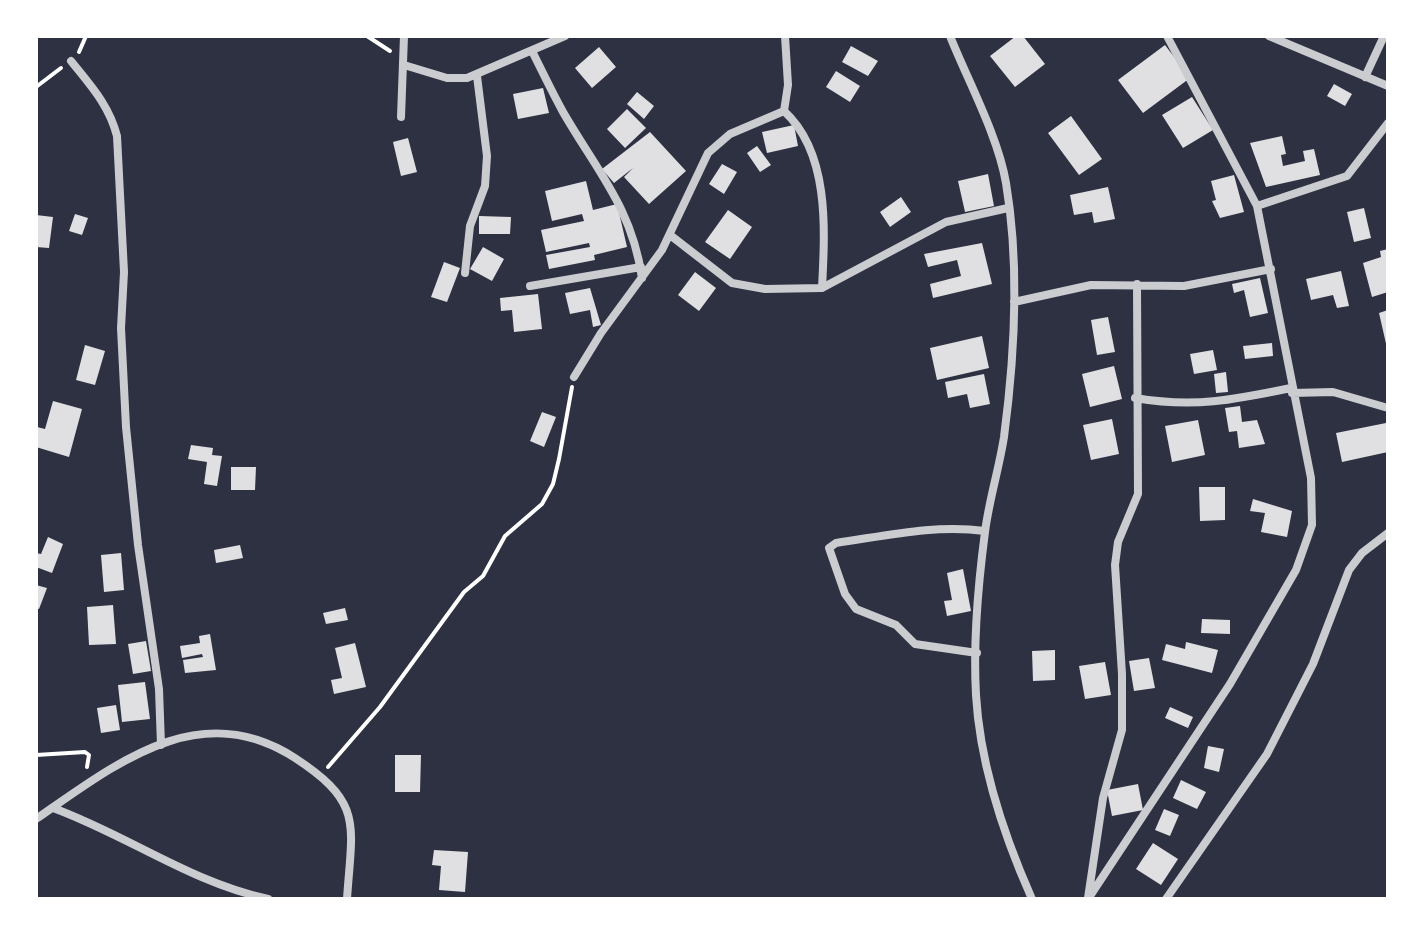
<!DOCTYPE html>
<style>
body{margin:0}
#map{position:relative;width:1424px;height:935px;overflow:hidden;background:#2d3142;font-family:Roboto,sans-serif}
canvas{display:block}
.frame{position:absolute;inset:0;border:38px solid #fff;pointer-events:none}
</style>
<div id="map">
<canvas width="1424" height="935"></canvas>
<div class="frame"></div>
</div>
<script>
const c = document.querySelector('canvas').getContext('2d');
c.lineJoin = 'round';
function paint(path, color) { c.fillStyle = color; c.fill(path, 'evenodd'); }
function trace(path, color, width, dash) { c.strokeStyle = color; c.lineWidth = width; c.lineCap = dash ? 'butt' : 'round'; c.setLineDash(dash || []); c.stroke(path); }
paint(new Path2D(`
 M1016 36H1023L1045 64 1015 87 990 56Z
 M1165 45 1190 78 1143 113 1118 80Z
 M851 46 878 61 868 76 842 62Z
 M599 47 616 67 592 88 575 68Z
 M836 71 860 86 850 102 826 87Z
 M1334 84 1352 94 1345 106 1327 96Z
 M543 88 549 113 518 119 513 94Z
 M637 92 654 106 644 119 627 104Z
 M1192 97 1213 130 1183 148 1162 115Z
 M627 109 646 128 625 148 607 129Z
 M1071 116 1102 159 1079 175 1048 133Z
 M794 125 798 146 767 153 762 132Z
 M650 132 686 171 649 204 624 177 633 168 614 183 602 169Z
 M1282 136 1286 154 1281 155 1283 166 1305 161 1303 151 1314 149 1320 175 1266 187 1250 143Z
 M408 138 417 172 401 176 393 142Z
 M757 146 771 165 760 172 747 153Z
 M722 164 737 172 724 194 709 184Z
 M988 174 994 206 965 212 958 181Z
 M1234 175 1244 212 1220 218 1212 201 1216 200 1211 181Z
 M586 181 593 210 617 204 627 247 594 255 595 260 549 269 546 255 590 247 589 243 546 252 541 230 584 221 582 214 552 221 545 191Z
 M1108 187 1115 219 1094 223 1092 212 1074 215 1070 195Z
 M901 197 911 212 890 227 880 212Z
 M1364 208 1371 238 1354 242 1347 212Z
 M728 210 752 227 730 259 705 242Z
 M75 214 88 218 82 235 69 231Z
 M36 215 53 217 49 248 36 247Z
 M479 216 511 217 510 234H479Z
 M982 243 992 284 933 298 930 284 961 276 957 260 928 267 924 254Z
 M483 247 504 259 492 281 470 269Z
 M1388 249V292L1372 297 1363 263 1381 257 1380 251Z
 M444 262 460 268 447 302 431 297Z
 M1341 271 1349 306 1337 308 1333 295 1311 300 1306 279Z
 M695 272 716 288 699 311 678 295Z
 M1260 278 1268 313 1250 317 1244 290 1234 293 1232 284Z
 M590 288 601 325 593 327 590 310 570 314 565 293Z
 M538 294 542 329 514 332 512 310 501 311 500 298Z
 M1388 310V348H1387L1379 313Z
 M1108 317 1115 352 1097 355 1091 320Z
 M982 336 989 368 937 380 930 348Z
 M1272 343 1273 356 1245 359 1243 346Z
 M85 345 105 351 95 385 76 380Z
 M1213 350 1217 370 1194 374 1190 354Z
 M1114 366 1122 399 1090 407 1082 374Z
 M1226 372 1228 392 1216 393 1214 374Z
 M984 374 990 404 970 408 967 394 948 398 945 382Z
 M53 401 82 409 69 457 36 447 37 427 45 429Z
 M1240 406 1242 422 1257 420 1265 444 1239 448 1237 431 1229 432 1225 408Z
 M542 412 556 417 544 447 530 441Z
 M1112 419 1119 454 1091 460 1083 425Z
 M1198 420 1205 455 1172 462 1165 426Z
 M1386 423 1388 452 1342 462 1336 433Z
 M191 445 213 448 212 455 222 456 217 486 204 484 207 462 188 459Z
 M231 467H256L255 490H231Z
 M1199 487H1225V520L1200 521Z
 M1253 499 1292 511 1287 537 1261 532 1265 513 1250 511Z
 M48 537 63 544 52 573 36 567V553L41 554Z
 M240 545 243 558 216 563 214 550Z
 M121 553 124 590 104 592 101 555Z
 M963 569 971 611 947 616 944 601 952 600 947 573Z
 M36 585 47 588 39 609 36 608Z
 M113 605 116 644 89 645 87 607Z
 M345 608 348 620 326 624 323 613Z
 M1202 619 1230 620V634L1201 633Z
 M210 634 216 670 185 673 183 660 203 657 202 654 182 658 180 646 200 643 199 636Z
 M146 641 151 671 133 674 128 644Z
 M1186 642 1218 650 1212 673 1162 660 1166 644 1185 649Z
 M355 643 366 687 334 694 331 680 342 678 335 648Z
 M1055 650V680L1033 681 1032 651Z
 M1149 658 1155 688 1134 691 1129 661Z
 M1105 662 1111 695 1085 699 1079 666Z
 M145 682 150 719 122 722 118 685Z
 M116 705 120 730 101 733 97 708Z
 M1170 707 1193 717 1188 728 1165 718Z
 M1208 746 1224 749 1219 772 1204 768Z
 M395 755H421L420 792H395Z
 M1181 780 1206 792 1197 809 1173 798Z
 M1138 784 1143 810 1112 816 1107 790Z
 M1164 809 1179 815 1170 836 1155 830Z
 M1153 843 1178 859 1161 885 1136 869Z
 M434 850 468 852 465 892 439 890 441 866 432 865Z`), '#e0e0e3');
trace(new Path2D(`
 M367 36 390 51
 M79 52 86 36
 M36 87 61 68
 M36 755 85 752 89 755 87 767
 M328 767 380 707 464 592 483 576 505 536 542 504 553 484 559 459 572 387`), '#fff', 4);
trace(new Path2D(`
 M950 36C968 81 998 136 1006 183 1020 266 1015 354 1004 437 999 469 989 500 985 532 978 585 973 642 976 695 980 765 1004 836 1032 899
 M1269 36 1388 86
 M532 51C542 71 552 92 563 112 597 171 632 208 642 278
 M71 61C91 86 109 105 117 136L124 272 121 328 126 427 138 545 159 689 161 745
 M404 65 447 78H467L565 36
 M1365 77 1384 36
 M784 111C830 153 825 230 822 288
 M401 117 404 36
 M1257 206 1347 176 1388 123
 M670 235 732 283 765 289 822 288 946 222 1008 208
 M465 273 470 226 485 186 487 156 477 76
 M530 286 641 267
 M1014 302 1091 285 1184 286 1271 269
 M574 377 601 333 662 250 708 153 730 134 784 111 788 85 785 36
 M1292 393 1333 392 1388 408
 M1135 398C1194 408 1233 400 1291 388
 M977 653 915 644 896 625 856 609 845 594 829 548 836 543C885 536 935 524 985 531
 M53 808C127 835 190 882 268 899
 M36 819C116 764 199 696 295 758 364 803 352 824 347 899
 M1088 898 1103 798 1122 730V674L1115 565 1118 542 1138 494 1137 284
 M1088 899 1230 684 1296 570 1312 525 1311 478 1257 206 1167 36
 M1166 899 1267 754 1313 664 1349 570 1362 553 1388 533`), '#caccd0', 8);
</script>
